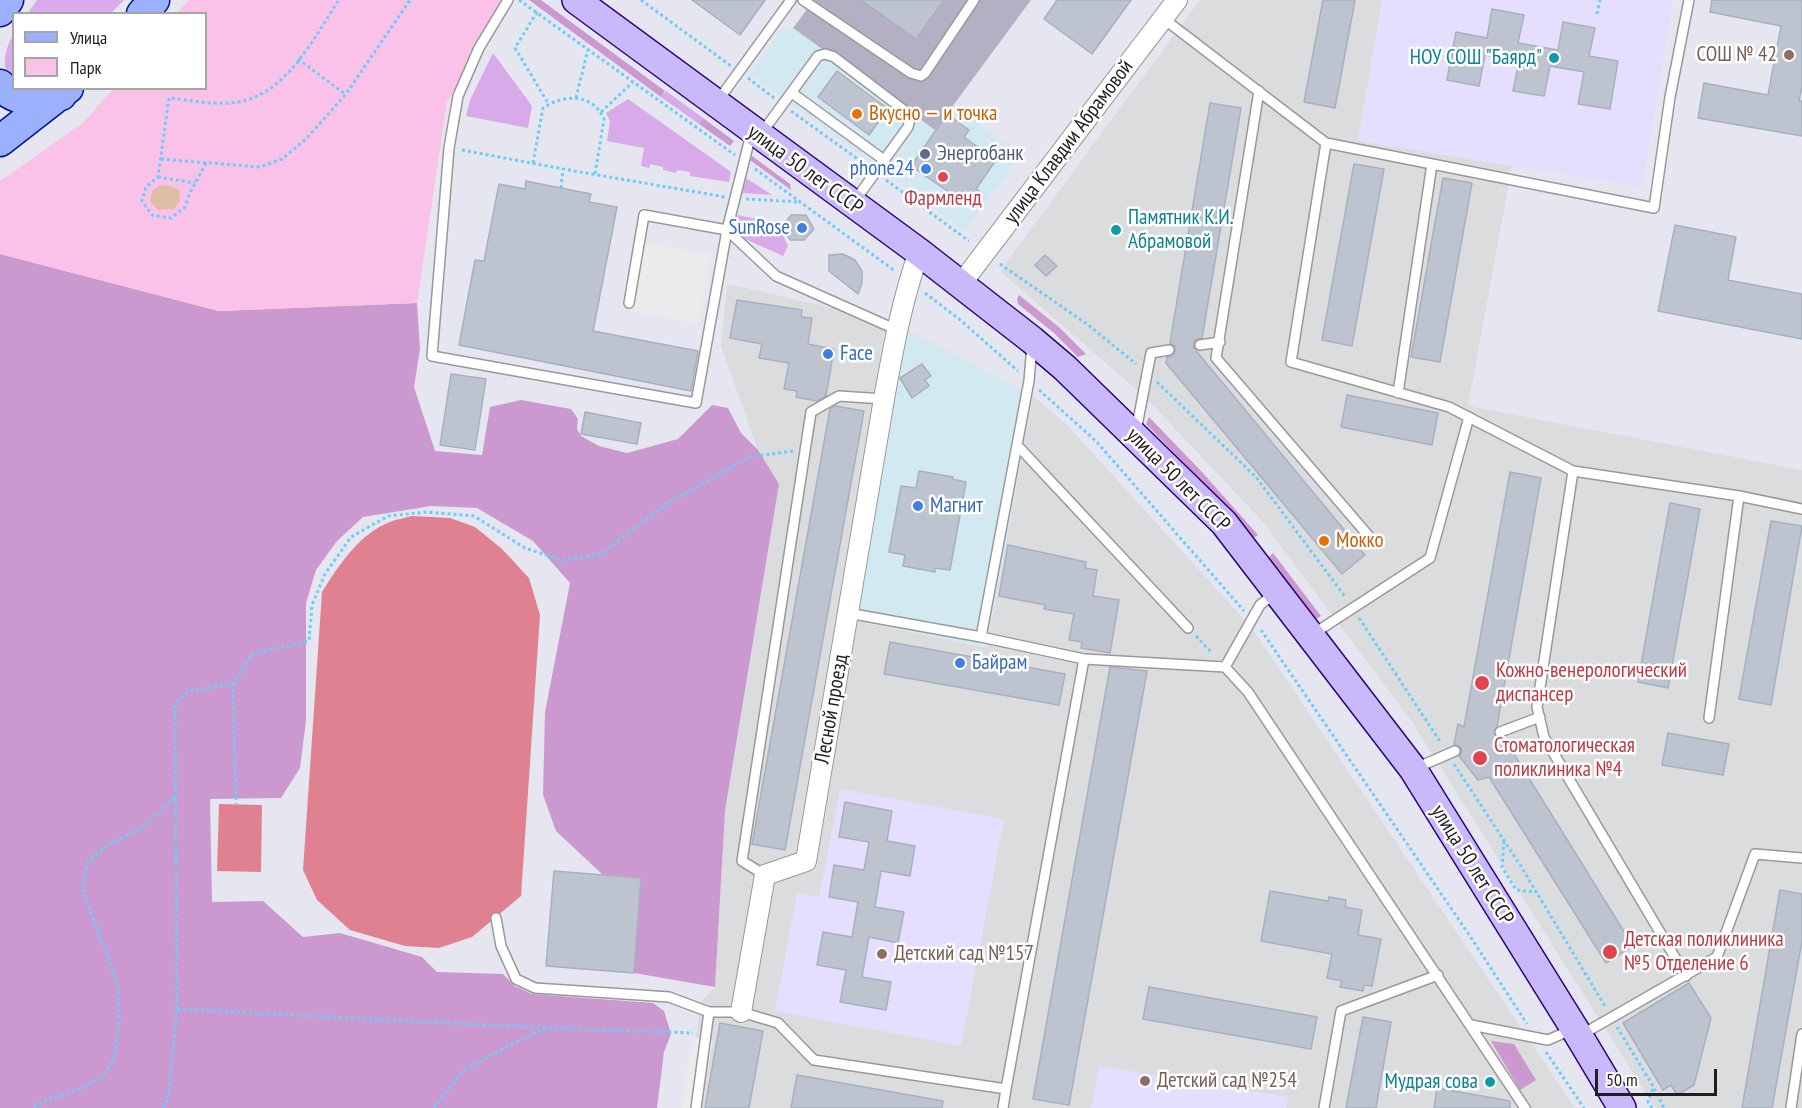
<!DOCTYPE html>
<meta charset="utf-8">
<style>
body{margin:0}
#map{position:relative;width:1802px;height:1108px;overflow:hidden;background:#e5e6f0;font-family:"PT Sans Narrow",sans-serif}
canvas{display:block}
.legend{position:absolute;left:12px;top:12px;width:195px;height:78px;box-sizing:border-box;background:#fff;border:2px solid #a5a5a5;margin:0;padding:8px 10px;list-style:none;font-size:18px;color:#1f1f1f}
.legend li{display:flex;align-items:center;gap:12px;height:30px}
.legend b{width:30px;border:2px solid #a5a5a5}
.scale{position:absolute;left:1595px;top:1069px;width:122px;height:27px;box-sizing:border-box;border:3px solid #1f1f1f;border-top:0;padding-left:8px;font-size:18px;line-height:21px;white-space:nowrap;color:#1f1f1f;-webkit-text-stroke:4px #fff;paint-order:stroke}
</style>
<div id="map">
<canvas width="1802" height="1108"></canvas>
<ul class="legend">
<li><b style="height:8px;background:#9cb1fd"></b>Улица</li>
<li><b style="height:16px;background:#fac1e9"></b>Парк</li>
</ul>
<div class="scale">50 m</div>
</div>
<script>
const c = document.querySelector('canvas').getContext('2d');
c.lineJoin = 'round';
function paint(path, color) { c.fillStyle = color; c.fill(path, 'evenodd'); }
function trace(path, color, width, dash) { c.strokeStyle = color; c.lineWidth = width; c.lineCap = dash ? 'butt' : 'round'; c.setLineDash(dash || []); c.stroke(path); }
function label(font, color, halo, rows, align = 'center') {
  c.font = font + ' "PT Sans Narrow",sans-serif'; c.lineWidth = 5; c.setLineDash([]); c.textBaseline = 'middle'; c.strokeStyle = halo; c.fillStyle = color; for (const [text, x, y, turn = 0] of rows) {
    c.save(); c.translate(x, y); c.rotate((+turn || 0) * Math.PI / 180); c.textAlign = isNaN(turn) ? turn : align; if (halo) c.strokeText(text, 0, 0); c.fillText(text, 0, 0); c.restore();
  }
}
paint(new Path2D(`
 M1200 0H1382L1358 140 1512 166 1468 406 1802 470V1108H1655L1414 725 1264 523 1146 398 1000 271Z
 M727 284 886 320 838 617 987 648 1033 396 1067 425 1251 627 1575 1108H692L687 1097 701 1002 715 987 725 811 779 485 758 450 721 346Z`), '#dbdcdd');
paint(new Path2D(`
 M793 28 934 130 953 105 1021 154 965 231 749 74 782 29Z
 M886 320 943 348 1033 396 987 648 838 617Z`), '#d3e9f1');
paint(new Path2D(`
 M1382 0H1673L1642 187 1358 141Z
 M840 789 1004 819 961 1046 775 1011 797 893 819 897Z
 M1099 1066 1288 1097 1286 1108H1091Z`), '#e5deff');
paint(new Path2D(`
 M814 0H1031L935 130 793 28Z`), '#b4b0c4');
paint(new Path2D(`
 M37 0H124L111 13H28Z
 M13 35V80C0 69 5 49 13 35Z
 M493 53 532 106 528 128 466 116 470 100Z
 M666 91 703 118 699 124 661 97Z
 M628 99 731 172 729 182 690 176V172L677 170 676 173 663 170V167L650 164 649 168 641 166 644 148 607 141 610 121 606 113Z
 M746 178 772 195 742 193Z
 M737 215 781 224 780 229 788 246 783 256 736 235 734 228Z`), '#d8aaea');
paint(new Path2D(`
 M529 0H541L665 91 661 97Z
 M703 118 734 141 730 146 699 124Z
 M752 156 790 184 791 190 750 160Z
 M0 254 219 311 417 303 420 349 414 387 435 451 482 455 490 407 521 400 571 409 578 419 577 429 581 436 599 446 627 453 678 439 712 405 728 408 741 433 758 450 779 484 725 811 715 987 634 973 641 878 603 875 556 831 543 795 545 712 570 583 533 541 477 508 431 506 363 517 337 541 316 570 306 603V721L300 768 281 798 210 799 212 902 263 901 303 937 340 933 422 957 437 972 503 974 515 986 532 994 653 1003 664 1011 671 1034 664 1052 657 1108H0Z
 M1019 295 1060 328 1086 354 1078 357 1054 333 1018 304 1017 299Z
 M1149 417 1202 472 1258 535 1252 539 1198 478 1146 424Z
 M1273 553 1321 616 1315 620 1268 558Z
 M1491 1041 1514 1044 1536 1080 1520 1090Z`), '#cb99cf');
paint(new Path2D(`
 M189 0H508L447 102 417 303 219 311 0 254V181L83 123 113 89 206 88V14L177 13Z`), '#fac1e9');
paint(new Path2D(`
 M412 516 450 518 475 527 502 549 529 578 540 615 521 896 472 937 439 948 405 946 350 930 317 900 303 870 322 592C339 565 359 534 390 522 397 519 405 518 412 516Z
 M219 804 262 805 261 872 217 871Z`), '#e08192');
paint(new Path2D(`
 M634 241 711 255 698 323 621 309Z
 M693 1037 713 1041 700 1108H681Z`), '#ebebeb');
paint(new Path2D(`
 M160 185 170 186 179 190 180 201 174 209 158 210 150 201 152 191Z`), '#debea4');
const building = new Path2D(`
 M692 0H765L740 35Z
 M861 0H944L916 39Z
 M1057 0H1131L1092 54 1044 19Z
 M1323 0H1355L1335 108 1304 102Z
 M1712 0H1802V87L1799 101H1802V136L1698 118 1704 83 1768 95 1781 26 1710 12Z
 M1492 9 1524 15 1518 43 1558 50 1563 22 1595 28 1589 56 1618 61 1610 109 1578 104 1584 72 1550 66 1544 96 1513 91 1519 61 1485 55 1479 86 1447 80 1456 32 1487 38Z
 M837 71 888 109 869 135 818 97Z
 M1210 103 1241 108 1202 338 1195 340 1193 347 1365 555 1342 574 1166 363 1167 357 1173 356 1175 352V346L1170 343Z
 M947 114 969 130 964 137 996 160 976 189 982 193 972 208 911 166Z
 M1354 164 1384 169 1352 346 1322 340Z
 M1443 178 1472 183 1440 362 1411 357Z
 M526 181 591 194 589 202 617 207 593 331 698 351 691 391 459 345 475 260 484 261 499 184 525 189Z
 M791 215H806L814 229 804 240H790L783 226Z
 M1675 225 1736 237 1728 280 1802 294V339L1658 311Z
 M843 254 855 260 862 271V283L858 294 829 271V255Z
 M1045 255 1057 266 1046 276 1035 265Z
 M737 300 802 310 801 317 812 318 808 344 834 349 826 396 817 401 796 397 797 391 784 389 789 363 759 358 762 344 730 338Z
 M922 364 931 376 925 380 929 386 912 398 900 378Z
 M451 374 486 379 475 450 440 445Z
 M1347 395 1438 413 1432 445 1341 427Z
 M835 406 864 411 785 850 752 844 830 409Z
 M585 412 641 423 637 444 581 434Z
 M919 471 953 477 952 479 966 482 950 570 935 568V572L903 566 905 555 889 552 901 486 916 488Z
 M1510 472 1541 478 1497 726 1494 734 1498 738H1504L1633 946 1606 963 1489 777 1478 780 1459 756 1462 752 1461 748 1454 744 1458 724 1464 727Z
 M1670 503 1700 509 1668 688 1638 682Z
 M1771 521 1802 526 1771 705 1739 699Z
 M1008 545 1086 562 1085 568 1097 570 1093 596 1119 600 1110 653 1081 648 1082 642 1069 640 1074 614 1044 609 1045 605 999 596Z
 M890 642 1065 674 1059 705 884 674Z
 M1110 667 1147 671 1069 1105 1033 1099Z
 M1668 733 1729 744 1723 775 1662 765Z
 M845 802 892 811 887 841 915 846 910 876 881 871 875 907 904 912 898 943 869 937 862 977 891 982 886 1010 840 1002 846 970 817 965 823 932 852 937 858 902 829 897 834 865 864 870 869 842 839 837Z
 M554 871 641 878 634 973 546 966Z
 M1780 890 1802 894V941L1772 1108H1742Z
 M1270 891 1328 901 1329 897 1346 900 1345 907 1362 910 1358 935 1381 939 1372 986 1364 985 1363 991 1340 987 1342 981 1327 978 1332 954 1261 941Z
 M1689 983 1711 1018 1694 1085 1677 1095 1671 1085 1663 1090 1623 1023Z
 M1149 987 1317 1017 1311 1049 1143 1019Z
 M1363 1017 1391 1022 1376 1108H1346Z
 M720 1023 763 1031 749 1108H705Z
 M797 1075 943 1101 942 1108H791Z
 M1437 1088 1510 1101V1108H1434Z`);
paint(building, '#bec4cf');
trace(building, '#a7b0c1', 1.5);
const lane = new Path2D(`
 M508 0 479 48 458 96 449 148 432 356 696 403 727 230 751 134
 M803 0 911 73 921 76 925 73 974 0
 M1164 19 1326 143 1291 362 1449 407 1573 471 1739 496 1709 718
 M1259 91 1216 358 1373 541
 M792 93 884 160
 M717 102 791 0
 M761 134 818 56 825 54 834 57 905 111 910 119 908 127 854 202
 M1326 143 1654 208 1670 97 1689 0
 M629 303 644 215 727 230 776 276 897 330
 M1200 345 1220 342
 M1398 393 1432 164
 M1136 431 1151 353 1169 350
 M1017 445 1188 628
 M1573 471 1537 707 1544 737 1686 976
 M1739 496 1802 509
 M848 613 981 637 1029 381 1032 345
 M1313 634 1430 558 1469 417
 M981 637 1084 659
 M1225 667 1260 605 1275 593
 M1500 732 1540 717
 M1416 768 1455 751
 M765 875 742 861 811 412 839 396 884 399
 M496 918 501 946 516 979 535 988 669 997 709 1012H741L778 1023 814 1060 1006 1089 1084 659 1225 667 1248 692 1525 1108
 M1471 1025 1548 1040 1573 1029
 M1581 1035 1717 957 1755 854 1802 858
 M696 1108 709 1012
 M1003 1108 1006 1089
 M1324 1108 1341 1011 1438 975
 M1791 1108 1802 1034`);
const street = new Path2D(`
 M961 284 1177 0
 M741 1012 765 875 806 861 884 399C893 349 902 300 919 252`);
const secondary = new Path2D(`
 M576 0 919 252 1032 340 1065 368 1224 523 1413 769 1579 1036 1622 1108`);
const primary = new Path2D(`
 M0 11 8 0
 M142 14 154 0
 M0 85C17 104 39 101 61 95
 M0 141 68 88`);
trace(lane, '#999', 12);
trace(street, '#999', 22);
trace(secondary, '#290378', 30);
trace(primary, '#001299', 33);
trace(new Path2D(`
 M519 0 735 155
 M641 0 731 66
 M537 12 515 48 548 103
 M1597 14 1600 0
 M298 59 345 94
 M748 78 774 98
 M576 98 588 49
 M791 111 866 165
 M601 112 633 82
 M462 150 563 169
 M161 159 260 167 282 159 306 139 346 94 410 0
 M206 163 189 195 185 207 171 218 152 215 142 201 146 187 158 177 169 98C190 100 216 106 238 102 287 94 314 37 339 0
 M533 163 543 108C564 94 593 93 604 119L595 174
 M755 169 895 271
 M158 177 195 183
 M886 180 969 241
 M561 188 563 169 725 197
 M746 199 800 202
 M1000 264 1087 324 1136 364
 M925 293 959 319 1018 371
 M1157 382 1256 477 1346 598
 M1039 390 1096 441 1244 611
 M1359 618 1441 743
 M1261 630 1470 936 1527 1024
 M1196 636 1212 653
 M233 683 236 804
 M1454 764 1522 868 1606 1008
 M1504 841 1502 867 1516 890 1535 892
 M177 1009 547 1028 693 1033
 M1617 1027 1653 1086 1664 1108
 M1546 1052 1584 1108
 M34 1108 44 1101 80 1089 103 1077 114 1058 119 1021 118 986 82 888 88 861 106 846 143 827 175 797
 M163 1108 168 1099 177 1009 175 704 187 692 233 683 252 654 309 641 312 605 325 574 351 537 388 516 427 512 474 516 525 548 561 560 601 554 665 505 749 457 794 451
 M434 1108 462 1071 508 1046 546 1028
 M1652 1108 1648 1102 1653 1088`), '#6acdfc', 3, [3, 3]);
trace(lane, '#fff', 9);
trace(street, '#fff', 20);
trace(secondary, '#c9b8fa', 27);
trace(primary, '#9cb1fd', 30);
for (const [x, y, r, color] of [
 [1789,55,6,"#8d6e63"],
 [1554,58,6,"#0f9aa8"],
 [857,114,6,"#e8710a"],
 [925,154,6,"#5c6f8a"],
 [926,169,6,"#3f7fe0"],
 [943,177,6,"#e0444e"],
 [802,228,6,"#3f7fe0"],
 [1116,230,6,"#0f9aa8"],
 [828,354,6,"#3f7fe0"],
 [918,506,6,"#3f7fe0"],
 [1324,541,6,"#e8710a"],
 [960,663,6,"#3f7fe0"],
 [1482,683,8,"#e0444e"],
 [1480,758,8,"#e0444e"],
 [1610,952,8,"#e0444e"],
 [882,954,6,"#8d6e63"],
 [1145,1081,6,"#8d6e63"],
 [1490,1082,6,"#0f9aa8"]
]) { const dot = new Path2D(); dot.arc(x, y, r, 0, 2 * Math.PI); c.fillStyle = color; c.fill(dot); trace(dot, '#fff', 2); }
label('21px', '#785e54', '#fff', [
 ["СОШ № 42",1777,55,"right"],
 ["Детский сад №157",894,954],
 ["Детский сад №254",1157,1081]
], 'left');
label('21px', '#0d838f', '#fff', [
 ["НОУ СОШ \"Баярд\"",1542,58],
 ["Памятник К.И.",1128,218,"left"],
 ["Абрамовой",1128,242,"left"],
 ["Мудрая сова",1478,1082]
], 'right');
label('21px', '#c56008', '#fff', [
 ["Вкусно — и точка",869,114],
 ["Мокко",1336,541]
], 'left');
label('21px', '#1f1f1f', '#fff', [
 ["улица Клавдии Абрамовой",1069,142,-53],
 ["улица 50 лет СССР",805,170,36],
 ["улица 50 лет СССР",1178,480,45],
 ["Лесной проезд",832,709,-80],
 ["улица 50 лет СССР",1472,865,58]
]);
label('21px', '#4e5e75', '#fff', [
 ["Энергобанк",937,154]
], 'left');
label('21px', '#366cbe', '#fff', [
 ["phone24",914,169,"right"],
 ["SunRose",790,228,"right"],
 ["Face",840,354],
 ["Магнит",930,506],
 ["Байрам",972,663]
], 'left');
label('21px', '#be3a42', '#fff', [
 ["Фармленд",943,199,"center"],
 ["Кожно-венерологический",1496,671],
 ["диспансер",1496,695],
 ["Стоматологическая",1494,746],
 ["поликлиника №4",1494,770],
 ["Детская поликлиника",1624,940],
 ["№5 Отделение 6",1624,964]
], 'left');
</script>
